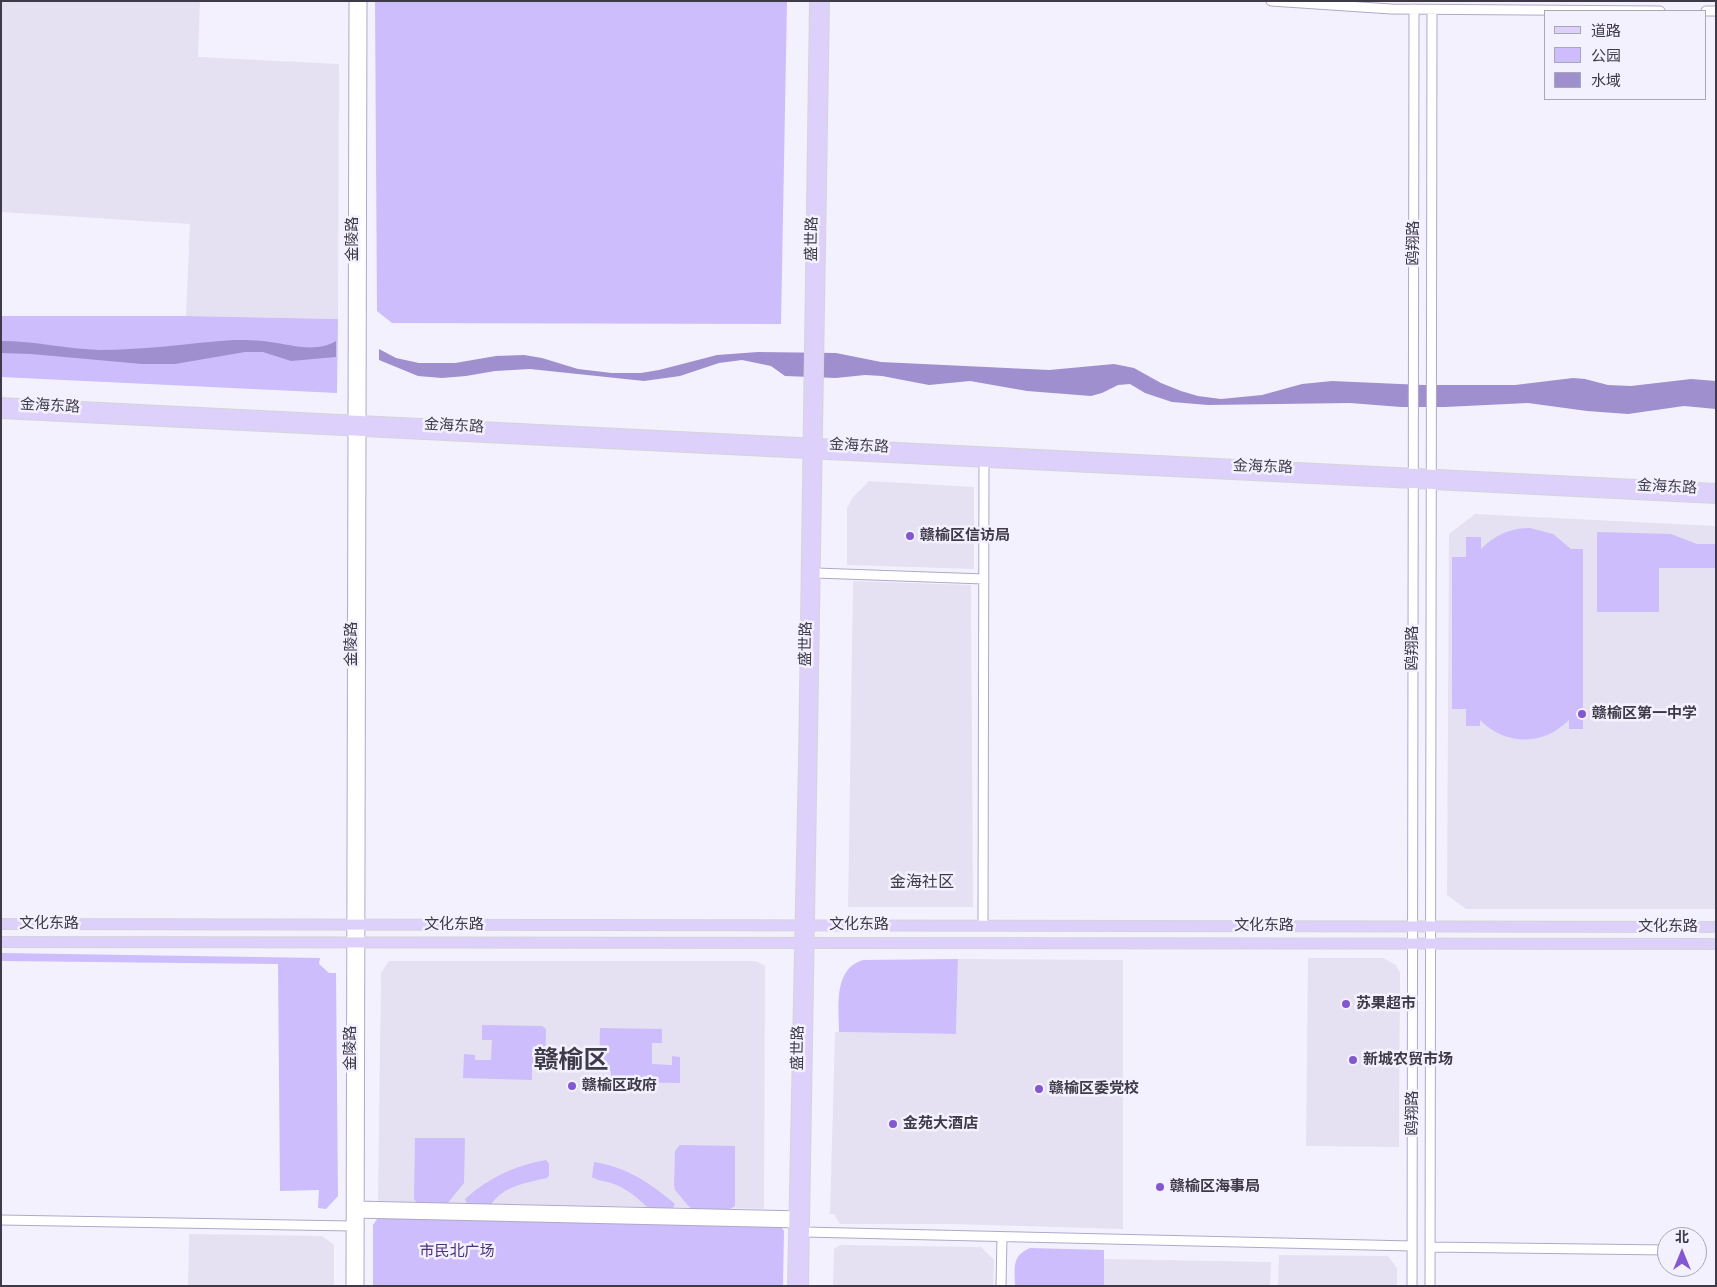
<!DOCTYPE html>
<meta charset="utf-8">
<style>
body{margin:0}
#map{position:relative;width:1717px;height:1287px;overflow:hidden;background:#f4f1ff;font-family:Rubik,"Noto Sans SC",sans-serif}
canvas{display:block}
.frame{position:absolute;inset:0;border:2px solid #3e3a48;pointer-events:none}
.legend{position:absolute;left:1544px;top:10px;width:162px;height:90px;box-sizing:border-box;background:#f4f1ff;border:1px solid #aba8b6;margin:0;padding:6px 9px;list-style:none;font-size:15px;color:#3e3a48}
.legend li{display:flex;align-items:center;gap:10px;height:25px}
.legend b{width:25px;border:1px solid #aba8b6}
.north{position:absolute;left:1657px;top:1227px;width:50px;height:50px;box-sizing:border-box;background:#f4f1ff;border:1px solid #aba8b6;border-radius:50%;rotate:0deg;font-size:14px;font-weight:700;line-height:20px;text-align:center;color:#3e3a48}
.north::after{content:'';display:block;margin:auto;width:18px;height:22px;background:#8257d1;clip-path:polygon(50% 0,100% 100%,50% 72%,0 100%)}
</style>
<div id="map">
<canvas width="1717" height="1287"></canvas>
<div class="frame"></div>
<ul class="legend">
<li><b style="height:6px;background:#ddd1fb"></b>道路</li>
<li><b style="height:14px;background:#cdbdfc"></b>公园</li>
<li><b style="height:14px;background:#a08fce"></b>水域</li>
</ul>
<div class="north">北</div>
</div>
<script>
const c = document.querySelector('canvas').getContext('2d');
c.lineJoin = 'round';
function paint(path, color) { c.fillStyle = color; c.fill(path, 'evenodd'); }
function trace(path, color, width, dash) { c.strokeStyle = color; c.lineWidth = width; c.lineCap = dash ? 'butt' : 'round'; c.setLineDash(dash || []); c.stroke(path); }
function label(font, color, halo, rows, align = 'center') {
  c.font = font + ' Rubik,"Noto Sans SC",sans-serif'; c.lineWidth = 5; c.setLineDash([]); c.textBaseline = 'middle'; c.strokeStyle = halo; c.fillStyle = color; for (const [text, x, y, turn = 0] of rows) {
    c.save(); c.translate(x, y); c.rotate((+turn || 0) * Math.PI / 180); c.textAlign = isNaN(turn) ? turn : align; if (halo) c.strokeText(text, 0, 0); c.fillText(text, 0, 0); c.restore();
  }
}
paint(new Path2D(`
 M1 1H200L198 57 339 64 338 319 186 316 190 224 1 212Z
 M869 481 974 487V569L847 565V508L853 497Z
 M1475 514 1716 526V909H1466L1447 895 1449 534Z
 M853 581 971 585 973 907H848Z
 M1308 958H1383L1396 965 1400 973 1399 1147 1306 1146Z
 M958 959 1123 960V1229L952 1224H840L834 1214H830L835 1032 956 1034Z
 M389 961H755L765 966 764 1209 380 1202 378 1199 381 973Z
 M189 1234 322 1236 334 1245V1286H188Z
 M840 1245 981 1247 994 1260 993 1286H833L834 1249Z
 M1279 1255 1388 1256 1397 1268V1286H1278Z
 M1104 1259 1271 1262 1270 1286H1104Z`), '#e5e1f2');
paint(new Path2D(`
 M375 1H787L781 324 392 323 377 311Z
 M1 316H186L338 319 337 393 1 377Z
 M1530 528 1553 534 1571 549H1583V729H1569V720C1543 746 1506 746 1480 720V726H1466V709H1452V557H1466V537H1481V549C1495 535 1510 528 1530 528Z
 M1597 532 1671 534 1697 544H1715V568H1659V612H1597Z
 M1 953 320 958 319 964 329 973H336L338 1196 326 1209 318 1208 319 1190 280 1191 278 964 1 961Z
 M958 959 956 1034 839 1032C839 1006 833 969 863 960Z
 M482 1025 542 1026 546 1029 545 1066 542 1069H532V1080L463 1078 464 1054 475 1055V1060H491L492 1040H482Z
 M600 1028 662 1029V1043H652V1064L672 1065V1056L680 1057V1083L611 1082V1071H599Z
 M415 1138H465L464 1183 447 1204 417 1203 414 1199Z
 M680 1145 735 1146V1206L730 1209H691L675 1190 674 1186 675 1151Z
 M546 1160 549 1164V1175L547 1178C528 1182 501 1187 491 1205L467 1204 465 1199C488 1178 516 1165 546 1160Z
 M594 1162C627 1167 650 1183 675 1204L673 1208H648C637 1197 626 1188 611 1183 605 1181 598 1181 592 1177Z
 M381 1218 780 1225 784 1231 783 1286H373V1225L377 1219Z
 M1030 1248 1104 1250V1286H1015C1015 1268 1011 1256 1030 1248Z`), '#cdbdfc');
paint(new Path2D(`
 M234 340C246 340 258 340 270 342 292 345 316 353 336 341V357L291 361 263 352H245L175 364H142L31 354 1 353V341C35 341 67 349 100 350 145 350 190 343 234 340Z
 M379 349 396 358 419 363H455L496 356 524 355 542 358 578 369 612 373H641L659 370 717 355 758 352 836 353 881 362 1049 370 1114 364 1134 368 1161 383 1181 391 1198 396 1221 399 1262 395 1302 384 1332 381 1423 385H1515L1573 378 1585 379 1608 385 1631 386 1691 379 1716 381V409L1684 406 1628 414 1587 411 1528 403 1445 407H1401L1350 403 1208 405 1172 402 1145 393 1130 384 1118 385 1102 393 1091 396 1027 391 970 381 929 385 882 376 865 375 836 378 785 376 771 366 742 360 719 363 680 376 644 381 530 369 495 371 466 376 442 378 418 376 379 360Z`), '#a08fce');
const minor = new Path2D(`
 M1271 1 1391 9 1660 11
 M1706 11H1716
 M816 573 984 579
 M983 925 984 462
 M355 1206 802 1216
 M354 1213 801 1223
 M1 1220 351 1226
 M804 1232 1412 1246
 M1430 1247 1667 1250
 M351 1286 354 1
 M359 1286 362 1
 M1001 1286 1002 1237
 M1412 1286 1414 9
 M1430 1286 1432 10`);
const major = new Path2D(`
 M1 403 1716 489
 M1 413 1716 498
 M1 924 1716 927
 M1 942 1716 944
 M793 1286 804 763 815 1
 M803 1286 824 1`);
trace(minor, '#b0a8c9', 11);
trace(major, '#d5d4d7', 12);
trace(minor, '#fff', 9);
trace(major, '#ddd1fb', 10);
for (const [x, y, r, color] of [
 [910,536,5,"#8257d1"],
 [1582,714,5,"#8257d1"],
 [1346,1004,5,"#8257d1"],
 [1353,1060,5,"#8257d1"],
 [572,1086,5,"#8257d1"],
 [1039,1089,5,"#8257d1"],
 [893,1124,5,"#8257d1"],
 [1160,1187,5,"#8257d1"]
]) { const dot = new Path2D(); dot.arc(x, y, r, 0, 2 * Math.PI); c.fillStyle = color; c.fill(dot); trace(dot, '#f4f1ff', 2); }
label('15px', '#3e3a48', '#f4f1ff', [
 ["金陵路",353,239,-90],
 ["盛世路",812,239,-89],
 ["鸥翔路",1414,243,-90],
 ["金海东路",50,406,3],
 ["金海东路",454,426,3],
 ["金海东路",859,446,3],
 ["金海东路",1263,467,2],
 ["金海东路",1667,487,3],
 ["金陵路",352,644,-90],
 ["盛世路",806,644,-89],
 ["鸥翔路",1413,648,-90],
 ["文化东路",49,924],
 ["文化东路",454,925],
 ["文化东路",859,925],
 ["文化东路",1264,926],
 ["文化东路",1668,927],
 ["金陵路",351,1048,-90],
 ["盛世路",798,1048,-89],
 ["鸥翔路",1413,1113,-90]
]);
label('bold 15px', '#3e3a48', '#f4f1ff', [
 ["赣榆区信访局",920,536],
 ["赣榆区第一中学",1592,714],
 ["苏果超市",1356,1004],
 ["新城农贸市场",1363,1060],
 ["赣榆区政府",582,1086],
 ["赣榆区委党校",1049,1089],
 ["金苑大酒店",903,1124],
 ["赣榆区海事局",1170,1187]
], 'left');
label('15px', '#4b317c', '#f4f1ff', [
 ["市民北广场",457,1252]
]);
label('16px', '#3e3a48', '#f4f1ff', [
 ["金海社区",922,882]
]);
label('bold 25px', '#3e3a48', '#f4f1ff', [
 ["赣榆区",571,1061]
]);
</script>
